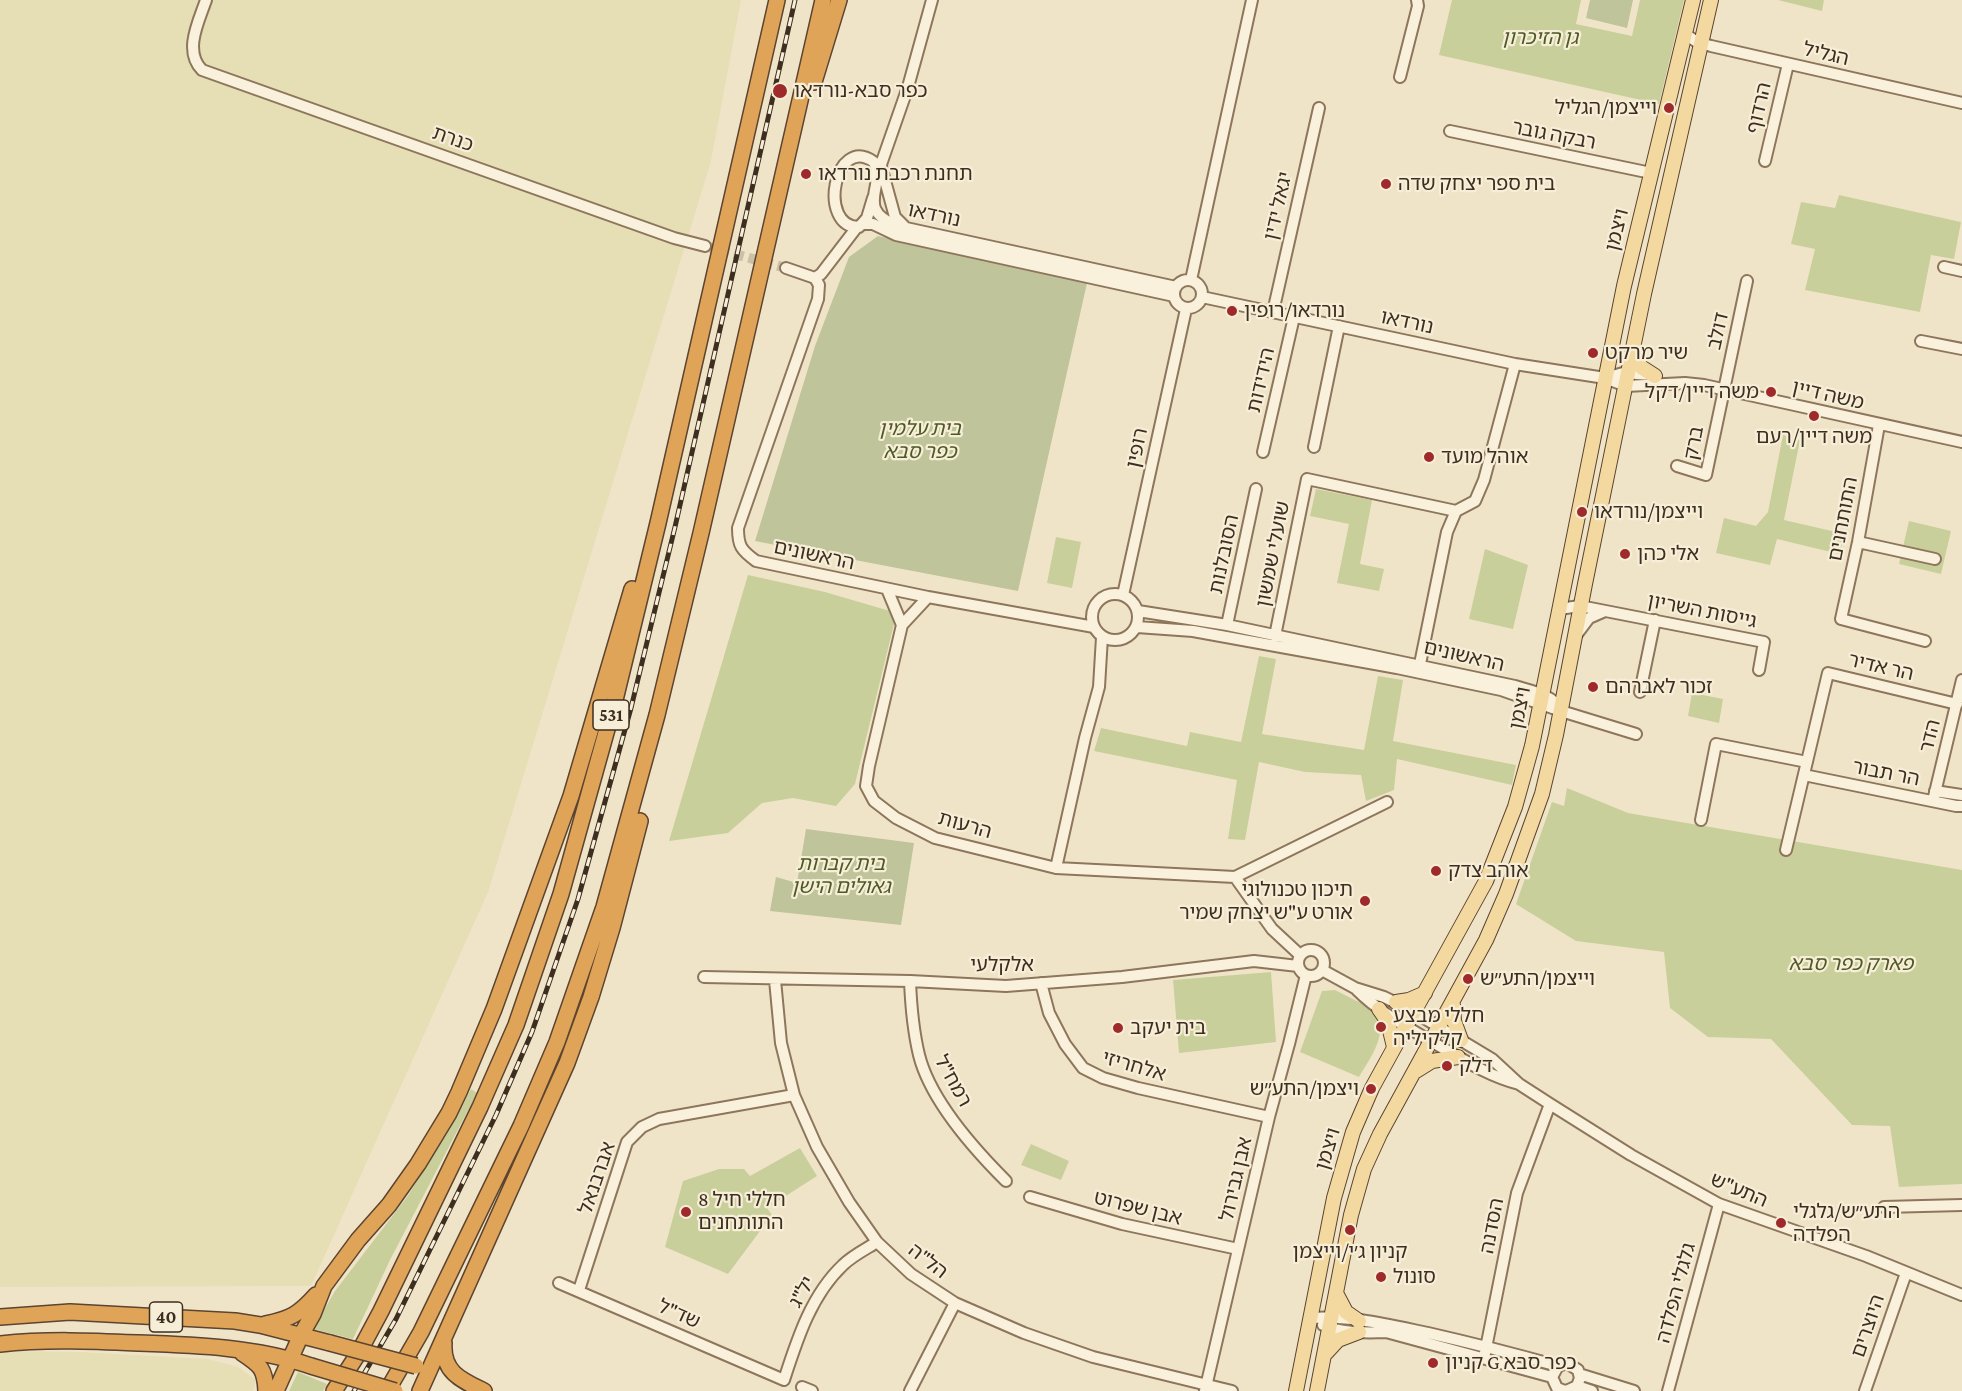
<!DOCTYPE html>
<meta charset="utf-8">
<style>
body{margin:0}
canvas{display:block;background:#f0e4c8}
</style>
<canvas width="1962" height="1391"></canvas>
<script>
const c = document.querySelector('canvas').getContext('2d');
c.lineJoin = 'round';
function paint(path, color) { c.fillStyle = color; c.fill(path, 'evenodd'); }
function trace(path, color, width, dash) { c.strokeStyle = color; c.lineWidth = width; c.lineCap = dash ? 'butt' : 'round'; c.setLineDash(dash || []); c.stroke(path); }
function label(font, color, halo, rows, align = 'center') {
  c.font = font + ' "Crimson Pro","Noto Sans Hebrew",serif'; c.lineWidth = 4.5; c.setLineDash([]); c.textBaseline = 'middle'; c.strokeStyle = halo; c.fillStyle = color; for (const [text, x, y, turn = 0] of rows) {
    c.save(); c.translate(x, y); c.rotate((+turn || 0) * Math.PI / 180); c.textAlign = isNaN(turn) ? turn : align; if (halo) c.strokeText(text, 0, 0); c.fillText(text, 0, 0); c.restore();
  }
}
paint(new Path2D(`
 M0 0H741L711 161 488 892 311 1286 0 1287Z
 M0 1351 80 1352 208 1359 238 1367 256 1380 253 1391H0Z`), '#e6deb5');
paint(new Path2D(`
 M1452 0H1581L1576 24 1632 36 1640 0H1684L1659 104 1439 55Z
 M1778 0H1824L1822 11Z
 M1839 195 1961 222 1954 259 1931 255 1920 312 1805 290 1815 249 1791 244 1801 202 1835 208Z
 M1783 435 1800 440 1784 520 1845 534 1839 554 1777 539 1770 565 1716 553 1724 518 1756 526 1768 512Z
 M1316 489 1372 500 1360 564 1384 569 1379 591 1337 583 1349 524 1310 516Z
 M1909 521 1951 531 1941 574 1899 564Z
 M1056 537 1081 542 1072 588 1047 583Z
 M1485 549 1528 565 1513 629 1469 619Z
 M748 575 825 592 890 611 894 624 855 784 836 806 793 798 762 803 728 833 669 841Z
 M1259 656 1276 659 1262 734 1364 750 1378 676 1403 680 1393 741 1516 765 1512 785 1397 759 1394 790 1366 801 1361 775 1305 772 1259 762 1245 840 1228 839 1237 780 1094 751 1101 728 1187 746 1190 732 1241 742Z
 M1692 693 1723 699 1719 723 1688 716Z
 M1567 788 1628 813 1962 870V1184L1899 1187 1890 1126 1852 1125 1771 1039 1708 1037 1670 1008 1664 952 1576 941 1516 904 1552 802 1564 806Z
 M1271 972 1276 1042 1179 1053 1173 980Z
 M1335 990C1346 996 1365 1004 1373 1011 1392 1030 1369 1060 1359 1077L1300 1052 1322 991Z
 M471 1089 477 1093 390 1260 353 1339 313 1329 335 1291 407 1197 450 1129Z
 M1031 1144 1069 1161 1061 1180 1021 1165Z
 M800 1148 817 1176 767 1208 772 1215 728 1274 665 1247 683 1181 719 1169H744L750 1176Z
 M298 1372 327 1384 323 1391H289Z`), '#c9cf9b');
paint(new Path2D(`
 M1590 0H1633L1627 28 1586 18Z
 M878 236 1087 283 1018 591 755 541 815 346 849 257Z
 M806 829 914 843 901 925 770 911 776 877 797 883Z`), '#bfc49a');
trace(new Path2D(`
 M705 246 786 268`), '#ccc0a6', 10, [10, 5]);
const minor = new Path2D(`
 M206 0C199 21 183 51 202 70L674 238 705 246
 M1685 34 1697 42 1711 46 1962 103
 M1400 77 1418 6 1417 0
 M1450 131 1651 173
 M1765 161 1788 64
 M881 166 895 217 904 226
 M878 173 908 87 932 0
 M873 198 867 218 859 227C817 228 834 133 874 162 886 188 854 208 897 226L1176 287
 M862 224H873L896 235 1174 296
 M1944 267 1962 271
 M786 268 815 278
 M815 278 819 285 818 299 738 528C738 546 741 550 756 561L928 597 1094 627
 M815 278 821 274 857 227
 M1174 294a14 14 0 1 1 28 0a14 14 0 1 1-28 0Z
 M1191 280 1252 0
 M1202 297 1515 364 1605 378 1626 386 1685 383 1704 385 1962 442
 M1273 312 1319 108
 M1921 341 1962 349
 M1605 378 1623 373 1652 375
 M1879 425 1858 542 1841 619 1925 641
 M1314 447 1339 326
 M1263 452 1294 317
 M1677 466 1706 475 1747 281
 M1858 542 1935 559
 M887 589 902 625
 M1092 617a23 23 0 1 1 46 0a23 23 0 1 1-46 0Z
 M1123 595 1186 309
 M928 597 902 625 869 766 866 786 874 801 896 818 935 838 1056 868 1235 877 1272 929 1300 955
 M1559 609 1580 606 1764 642 1759 670
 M1138 611 1227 625 1515 686C1531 691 1552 694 1561 710
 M1227 625 1256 489
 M1137 627 1193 631 1397 668 1501 690 1561 711 1636 734
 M1577 634 1589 618 1605 611
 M1275 636 1307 479 1456 511
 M1420 664 1447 532 1456 511 1475 501 1484 480 1515 364
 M1640 692 1655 620
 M1804 775 1956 806H1962
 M1935 791 1962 795
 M1933 801 1962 680
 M1701 820 1716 744 1807 762
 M1786 850 1828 673 1957 704
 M1056 868 1085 738 1099 687 1102 637
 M1235 877 1387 802
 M1298 963a13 13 0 1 1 26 0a13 13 0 1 1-26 0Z
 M1322 970 1355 988 1384 997 1409 1009 1492 1059 1519 1084 1550 1104 1631 1155 1719 1204 1866 1256 1962 1295
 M704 977 910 981 1006 986 1122 977 1254 961 1298 966
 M775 980 781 1043 794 1095 817 1147 849 1202 877 1242 911 1274 955 1303 1024 1333 1093 1357 1232 1391
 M910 981C911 1006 913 1030 919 1055 930 1099 974 1149 1006 1181
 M1041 983 1049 1013 1065 1044 1083 1068 1103 1078 1138 1088 1269 1117
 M1357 990C1379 1012 1407 1027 1434 1043 1462 1059 1488 1076 1519 1084
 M1030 1197 1122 1224 1238 1249
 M1884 1207 1962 1205
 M559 1283 784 1380C797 1340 811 1295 843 1265 852 1256 866 1249 877 1242
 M579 1290 627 1142 642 1127 659 1119 794 1095
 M1310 1318C1349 1315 1389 1325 1428 1333 1472 1343 1515 1354 1558 1366
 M1323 1325C1340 1333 1367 1333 1386 1332L1552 1377
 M1484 1358 1517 1193 1550 1104
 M1579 1374 1634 1391
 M1577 1386 1592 1391
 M802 1387 812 1391
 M910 1391 955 1303
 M1205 1391 1269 1117 1289 1044 1306 975
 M1565 1391 1557 1388 1552 1377 1558 1366 1567 1363 1578 1370 1580 1378 1577 1386 1566 1391
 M1668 1391 1719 1204
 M1865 1391 1906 1273`);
const major = new Path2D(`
 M1633 352 1641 367 1655 376
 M1396 1002 1409 1000 1425 993
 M1453 1005 1454 1021 1461 1040
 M1379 1009 1388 1022 1394 1047
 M1416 1071 1432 1061 1458 1057
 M1336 1293 1346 1312 1359 1321
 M1326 1353 1338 1340 1359 1332
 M1296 1391 1334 1198 1353 1132 1372 1088 1486 881 1515 807 1532 746 1624 286 1693 0
 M1317 1391 1351 1215 1364 1169 1380 1134 1486 940 1506 894 1542 794 1556 735 1585 584 1644 294 1711 0`);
const highway = new Path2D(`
 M814 82 839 0
 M0 1317 70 1312 235 1321 260 1325 330 1343
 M265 1324C291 1319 299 1314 316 1295
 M444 1343C442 1372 461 1380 484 1391
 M0 1344C46 1339 92 1341 138 1343 196 1345 257 1347 311 1366
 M242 1353C260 1365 265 1368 266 1391
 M276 1391 301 1335 313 1314 324 1286 358 1240 389 1205 418 1164 449 1113 459 1092 494 1009 571 796 632 589
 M334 1391 358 1354 381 1311 480 1107 516 1025 561 894 614 704 658 523 777 0
 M387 1391 421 1332 521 1126 557 1042 604 907 657 715 701 533 823 0
 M420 1391 567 1063 591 997 612 928 640 821`);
trace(minor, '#8d765c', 14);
trace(major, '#5b4430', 16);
trace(highway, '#5b4430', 18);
trace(minor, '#faf1dc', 10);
trace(major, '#f3d9a0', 14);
trace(highway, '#e0a458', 15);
const rail = new Path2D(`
 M354 1391 396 1319 496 1115 532 1032 578 899 631 708 675 527 795 0`);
trace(rail, '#3d2e20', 5);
trace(rail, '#f7eed8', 3, [9]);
const highwayBridge = new Path2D(`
 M330 1343 416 1366
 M311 1366 395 1391`);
trace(highwayBridge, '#5b4430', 18, []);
trace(highwayBridge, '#e0a458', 15);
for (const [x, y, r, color] of [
 [780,91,8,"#9e2a2b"],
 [1669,108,6,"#9e2a2b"],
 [806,174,6,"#9e2a2b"],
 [1386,184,6,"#9e2a2b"],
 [1232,311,6,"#9e2a2b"],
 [1593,353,6,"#9e2a2b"],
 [1771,392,6,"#9e2a2b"],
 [1814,416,6,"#9e2a2b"],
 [1429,457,6,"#9e2a2b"],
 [1582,512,6,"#9e2a2b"],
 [1625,554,6,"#9e2a2b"],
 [1593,687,6,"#9e2a2b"],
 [1436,871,6,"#9e2a2b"],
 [1365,901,6,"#9e2a2b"],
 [1468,979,6,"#9e2a2b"],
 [1381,1027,6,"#9e2a2b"],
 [1118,1028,6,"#9e2a2b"],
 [1447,1066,6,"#9e2a2b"],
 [1371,1089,6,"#9e2a2b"],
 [686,1212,6,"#9e2a2b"],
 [1781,1223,6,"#9e2a2b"],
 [1350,1230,6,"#9e2a2b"],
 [1381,1277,6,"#9e2a2b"],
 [1433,1363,6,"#9e2a2b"]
]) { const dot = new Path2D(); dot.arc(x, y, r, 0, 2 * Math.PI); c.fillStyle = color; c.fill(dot); trace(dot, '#f7eed8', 2); }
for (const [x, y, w] of [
 [611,715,36],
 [166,1317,33]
]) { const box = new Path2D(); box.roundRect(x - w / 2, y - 15, w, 30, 4.5); c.fillStyle = '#f7eed8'; c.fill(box); trace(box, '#3d2e20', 1.5); }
label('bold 18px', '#3d2e20', null, [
 ["531",611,715],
 ["40",166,1317]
]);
label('italic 20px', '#4d5a26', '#f7eed8', [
 ["גן הזיכרון",1540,38],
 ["בית עלמין",920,429],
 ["כפר סבא",920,452],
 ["בית קברות",841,864],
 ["גאולים הישן",841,887],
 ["פארק כפר סבא",1851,964]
]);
label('20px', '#3d2e20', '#f7eed8', [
 ["הגליל",1826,54,13],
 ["הרדוף",1759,108,-77],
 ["רבקה גובר",1554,135,11],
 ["כנרת",453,139,19],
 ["יגאל ידין",1278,206,-77],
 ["נורדאו",934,215,12],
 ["ויצמן",1617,230,-76],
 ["נורדאו",1407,322,12],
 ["דולב",1718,331,-77],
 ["הידידות",1261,380,-77],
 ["משה דיין",1828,395,13],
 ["ברק",1694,443,-79],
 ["רופין",1137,448,-78],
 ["התותחנים",1843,519,-79],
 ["הסובלנות",1224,554,-78],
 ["שועלי שמשון",1273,554,-79],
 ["הראשונים",814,555,12],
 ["גייסות השריון",1702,611,11],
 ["הראשונים",1464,656,13],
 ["הר אדיר",1881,667,13],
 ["ויצמן",1520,708,-79],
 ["הדר",1930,736,-76],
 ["הר תבור",1886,773,11],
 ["הרעות",965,825,16],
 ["אלקלעי",1002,965],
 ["אלחריזי",1134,1066,16],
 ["רמח\"ל",953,1081,61],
 ["ויצמן",1328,1149,-73],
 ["אברבנאל",597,1178,-71],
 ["אבן גבירול",1236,1179,-77],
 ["התע\"ש",1739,1190,23],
 ["אבן שפרוט",1138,1208,14],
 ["הסדנה",1492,1226,-79],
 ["הל\"ה",928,1261,38],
 ["יל\"ג",802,1292,-60],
 ["גלגלי הפלדה",1676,1293,-75],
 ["שד\"ל",679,1314,24],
 ["היוצרים",1868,1326,-71]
]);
label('20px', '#3d2e20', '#f7eed8', [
 ["כפר סבא-נורדאו",794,91],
 ["וייצמן/הגליל",1657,108,"right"],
 ["תחנת רכבת נורדאו",818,174],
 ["בית ספר יצחק שדה",1398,184],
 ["נורדאו/רופין",1244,311],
 ["שיר מרקט",1605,353],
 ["משה דיין/דקל",1759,392,"right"],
 ["משה דיין/רעם",1814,437,"center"],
 ["אוהל מועד",1441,457],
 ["וייצמן/נורדאו",1594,512],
 ["אלי כהן",1637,554],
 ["זכור לאברהם",1605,687],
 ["אוהב צדק",1448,871],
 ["תיכון טכנולוגי",1353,890,"right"],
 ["אורט ע\"ש יצחק שמיר",1353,913,"right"],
 ["וייצמן/התע״ש",1480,979],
 ["חללי מבצע",1393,1016],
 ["קלקיליה",1393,1039],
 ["בית יעקב",1130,1028],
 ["דלק",1459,1066],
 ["ויצמן/התע״ש",1359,1089,"right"],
 ["8 חללי חיל",698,1200],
 ["התותחנים",698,1223],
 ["התע״ש/גלגלי",1793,1212],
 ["הפלדה",1793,1235],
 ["קניון ג׳י/וייצמן",1350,1252,"center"],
 ["סונול",1393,1277],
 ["קניון G כפר סבא",1445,1363]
], 'left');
</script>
